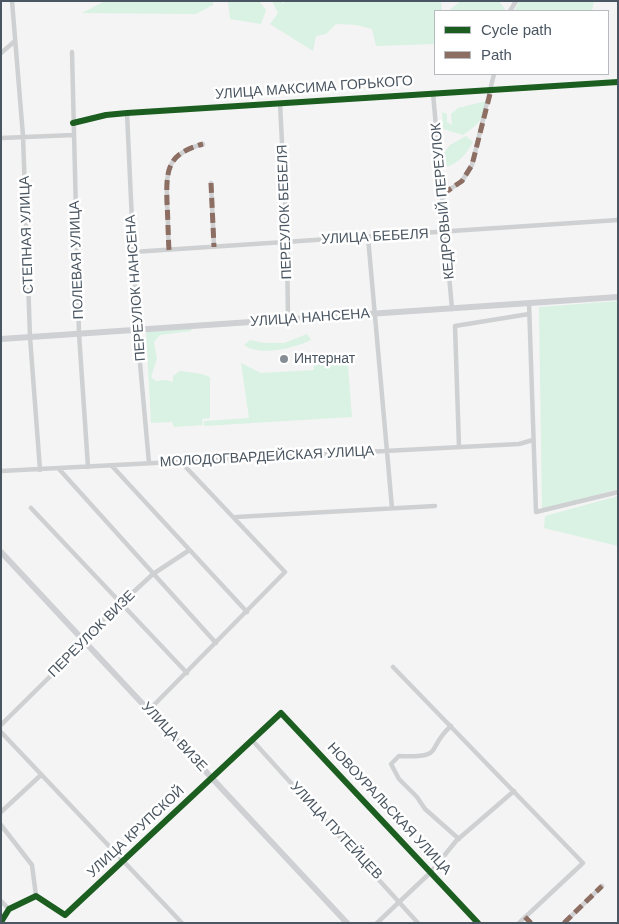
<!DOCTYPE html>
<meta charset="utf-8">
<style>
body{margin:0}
#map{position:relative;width:619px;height:924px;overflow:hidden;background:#f4f4f4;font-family:Helvetica,sans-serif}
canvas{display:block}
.frame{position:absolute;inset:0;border:2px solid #4a5661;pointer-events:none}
.legend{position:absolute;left:434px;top:10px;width:175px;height:65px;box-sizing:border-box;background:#fff;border:1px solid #b7bbc0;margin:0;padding:6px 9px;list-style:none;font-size:15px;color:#4a5661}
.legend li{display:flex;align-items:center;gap:10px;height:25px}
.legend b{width:25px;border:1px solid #b7bbc0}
</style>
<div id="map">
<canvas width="619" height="924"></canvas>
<div class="frame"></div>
<ul class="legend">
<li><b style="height:6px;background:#1b5e20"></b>Cycle path</li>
<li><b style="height:6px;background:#8d6e63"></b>Path</li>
</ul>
</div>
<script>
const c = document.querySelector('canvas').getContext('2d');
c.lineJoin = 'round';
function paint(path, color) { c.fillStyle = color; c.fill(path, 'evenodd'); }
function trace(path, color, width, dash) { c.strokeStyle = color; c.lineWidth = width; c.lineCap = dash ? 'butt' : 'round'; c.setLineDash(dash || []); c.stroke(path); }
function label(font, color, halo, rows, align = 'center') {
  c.font = font + ' Helvetica,sans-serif'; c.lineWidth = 5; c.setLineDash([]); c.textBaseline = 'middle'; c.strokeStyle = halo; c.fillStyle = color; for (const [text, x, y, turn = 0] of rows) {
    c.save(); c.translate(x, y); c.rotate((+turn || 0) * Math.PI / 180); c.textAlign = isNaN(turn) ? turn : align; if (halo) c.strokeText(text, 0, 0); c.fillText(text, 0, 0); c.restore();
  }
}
paint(new Path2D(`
 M105 1H213V5L196 14 82 13Z
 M228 1H259L266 10 261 24 230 19Z
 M272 1H282V4L286 1H441L442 11H435V44L376 46 372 29 357 25 336 24 326 34 316 36 313 51 270 24 278 13Z
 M461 1H499L505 9V11H448Z
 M519 1H594L592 11H514Z
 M486 101C482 121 480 123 463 135L443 129 442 112 447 114V122L452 125 451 114 458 108Z
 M466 136 473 142C467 153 460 162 447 167L444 153 450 145Z
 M618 301V489L542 510 539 307Z
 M192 328 191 331 160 335 154 342 157 359 151 377 156 381 166 380 173 382V376L180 371 202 374 210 377V418L202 419 203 425 174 427 172 422 151 423 146 331Z
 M307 334 311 340C294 348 261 357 244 345L250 340 264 343H284Z
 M347 353 352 417 204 426V421L249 418 241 363 261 373 314 370 313 354Z
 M618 496V546L544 528 545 516Z`), '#d9f2e3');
trace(new Path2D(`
 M12 1 23 136 30 337 40 470
 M510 11 516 1
 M72 52 79 334 88 467
 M1 53 15 41
 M433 93 452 309
 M280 103 287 242 288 320
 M127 113 137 330 149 463
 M73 123 106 115 127 113 618 82
 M1 138 74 135
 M211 183 214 247
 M443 194 462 181 472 165 494 74
 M368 237 392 508
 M169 250C168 234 168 218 167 203 166 169 167 154 203 144
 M133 252 618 220
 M529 303 536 512 618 492
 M459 447 455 326 529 314
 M112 466 247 612
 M59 469 216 643
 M1 471 519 444 533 440
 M31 508 187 673
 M236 517 435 506
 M393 667 583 863 519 923
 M149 710 285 572 180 461
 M1 725 86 641 91 631 153 574 188 551
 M451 726C425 749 446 758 399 756L391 764 399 779 417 797 425 809 459 839
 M1 732 182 923
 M252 740 418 923
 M1 812 41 775
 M1 825 32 865 36 896
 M1 901 9 909
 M525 917 531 923
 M1 922 9 909 36 896 65 915 281 713 478 923
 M377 923 431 872 456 841 514 791
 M564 923 602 886`), '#ced0d2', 4.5);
trace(new Path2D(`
 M1 339 618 297
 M1 552 347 923`), '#ced0d4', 6);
trace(new Path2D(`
 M211 183 214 247
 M443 194 462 181 472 165 491 90
 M169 250C168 234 168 218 167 203 166 169 167 154 203 144
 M525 917 531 923
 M564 923 602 886`), '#8d6e63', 5, [10, 5]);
trace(new Path2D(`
 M73 123 106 115 127 113 618 82
 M1 922 9 909 36 896 65 915 281 713 478 923`), '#1b5e20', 6);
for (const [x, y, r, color] of [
 [284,359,5,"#868d94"]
]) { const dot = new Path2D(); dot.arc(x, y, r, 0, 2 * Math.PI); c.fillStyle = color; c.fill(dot); trace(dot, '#fff', 2); }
label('14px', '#4a5661', '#fff', [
 ["УЛИЦА МАКСИМА ГОРЬКОГО",314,88,-4],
 ["КЕДРОВЫЙ ПЕРЕУЛОК",443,201,-95],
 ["ПЕРЕУЛОК БЕБЕЛЯ",285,212,-92],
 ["СТЕПНАЯ УЛИЦА",27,235,-92],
 ["УЛИЦА БЕБЕЛЯ",375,237,-3],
 ["ПОЛЕВАЯ УЛИЦА",77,260,-92],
 ["ПЕРЕУЛОК НАНСЕНА",136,288,-94],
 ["УЛИЦА НАНСЕНА",310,318,-4],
 ["МОЛОДОГВАРДЕЙСКАЯ УЛИЦА",267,457,-3],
 ["ПЕРЕУЛОК ВИЗЕ",92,634,-45],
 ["УЛИЦА ВИЗЕ",174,737,47],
 ["НОВОУРАЛЬСКАЯ УЛИЦА",389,809,47],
 ["УЛИЦА ПУТЕЙЦЕВ",336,831,47],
 ["УЛИЦА КРУПСКОЙ",136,832,-43]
]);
label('14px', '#4a5661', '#fff', [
 ["Интернат",294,359]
], 'left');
</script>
